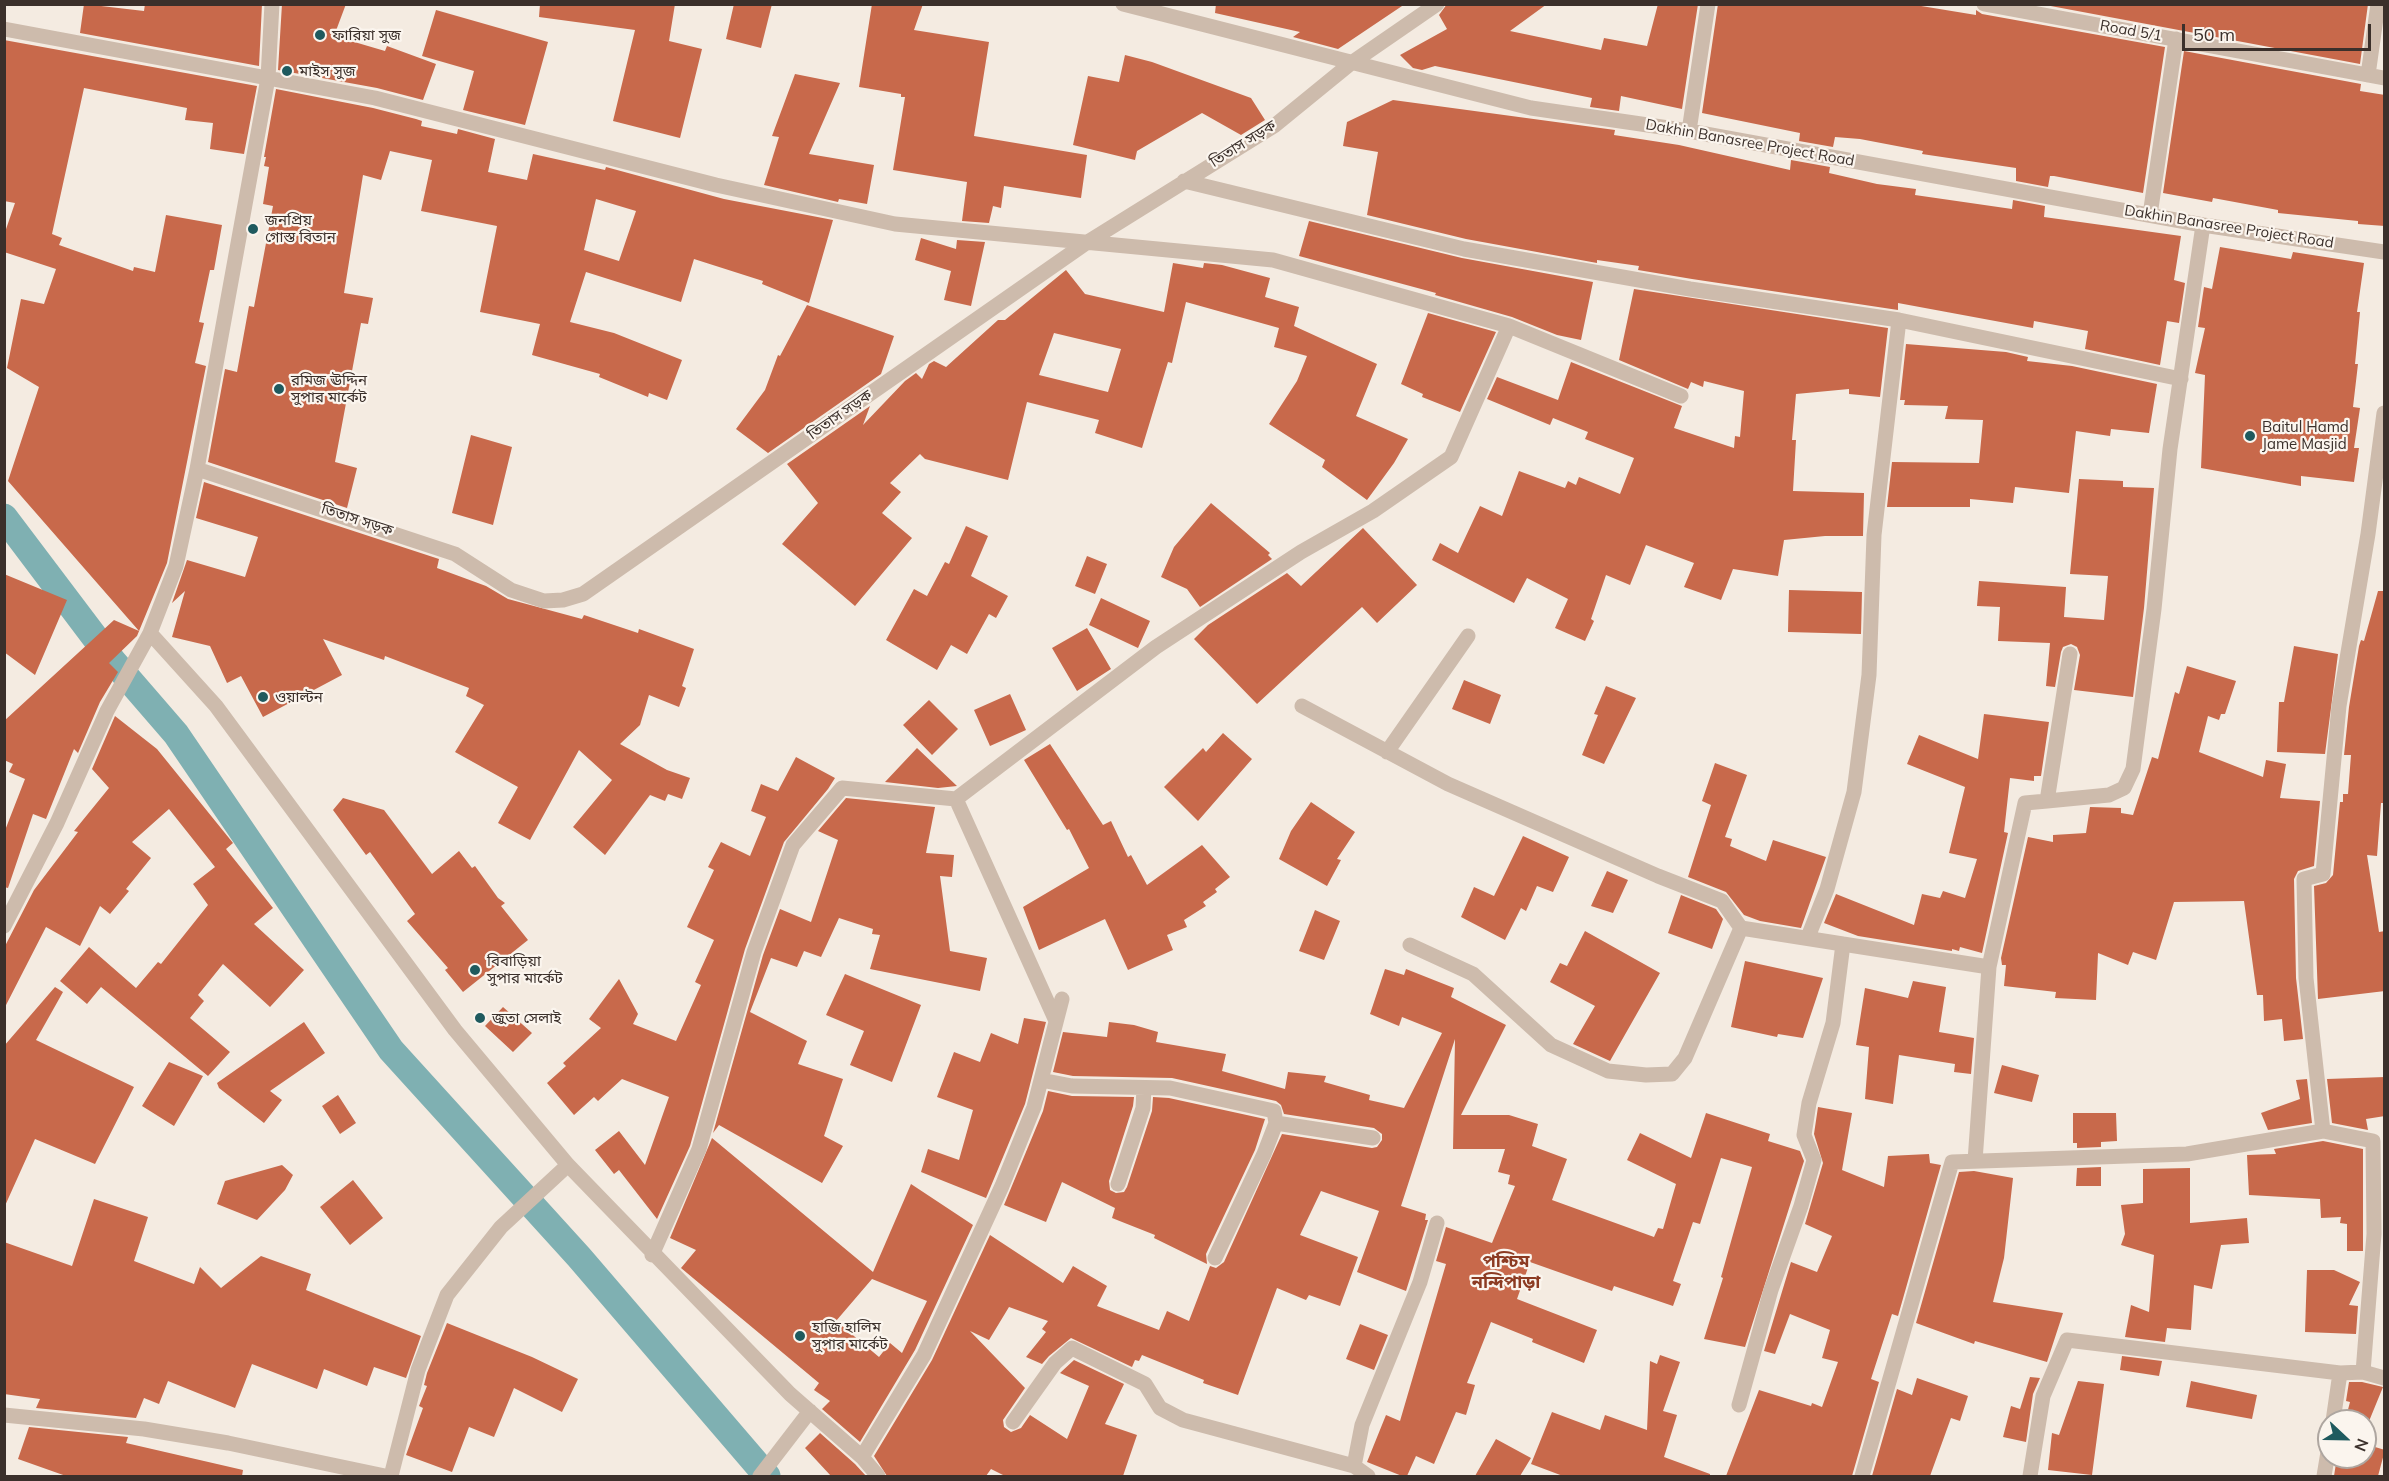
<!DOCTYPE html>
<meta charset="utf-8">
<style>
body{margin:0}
#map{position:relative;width:2389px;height:1481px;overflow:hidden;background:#f4ebe1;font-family:Mulish,sans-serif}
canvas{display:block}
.frame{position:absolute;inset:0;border:6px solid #3b302b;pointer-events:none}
.north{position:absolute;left:2317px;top:1409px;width:60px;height:60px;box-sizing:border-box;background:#fbf5ee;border:2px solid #aea6a0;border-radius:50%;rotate:112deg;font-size:16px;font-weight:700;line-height:24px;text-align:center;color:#3b302b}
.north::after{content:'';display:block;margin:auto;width:21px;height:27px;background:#1f5a5e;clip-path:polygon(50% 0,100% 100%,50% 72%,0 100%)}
.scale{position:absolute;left:2182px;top:24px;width:189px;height:27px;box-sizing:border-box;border:3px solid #3b302b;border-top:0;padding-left:8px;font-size:18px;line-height:21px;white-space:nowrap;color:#3b302b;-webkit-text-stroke:4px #fbf5ee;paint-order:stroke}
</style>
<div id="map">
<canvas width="2389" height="1481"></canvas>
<div class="frame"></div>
<div class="north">N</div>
<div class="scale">50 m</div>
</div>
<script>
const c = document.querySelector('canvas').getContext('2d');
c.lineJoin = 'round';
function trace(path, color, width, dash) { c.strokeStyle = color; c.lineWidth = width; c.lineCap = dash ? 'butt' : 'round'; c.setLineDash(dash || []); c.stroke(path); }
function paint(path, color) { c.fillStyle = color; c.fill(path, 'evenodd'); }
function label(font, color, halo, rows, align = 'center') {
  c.font = font + ' Mulish,"Noto Sans Bengali",sans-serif'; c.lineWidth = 4.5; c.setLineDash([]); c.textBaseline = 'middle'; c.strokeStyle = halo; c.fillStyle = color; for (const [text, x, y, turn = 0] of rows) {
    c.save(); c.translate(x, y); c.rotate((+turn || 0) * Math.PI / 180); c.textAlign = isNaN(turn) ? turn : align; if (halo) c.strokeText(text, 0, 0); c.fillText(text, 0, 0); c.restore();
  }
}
trace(new Path2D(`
 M4 517 112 660 176 734 391 1050 579 1257 767 1476`), '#7fb0b2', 27);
paint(new Path2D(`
 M84 4 144 11 145 4H262L259 66 80 33Z
 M282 4H346L334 36 385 51 387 46 436 64 423 100 377 88 278 70Z
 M540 4H675L669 41 702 49 680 138 613 121 635 30 539 17Z
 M734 4H772L761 48 726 39Z
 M872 4H923L914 30 989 42 974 136 1087 155 1081 198 1004 186 1001 208 993 206 989 223 962 221 967 182 893 170 905 97H901V94L859 87Z
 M1216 4H1405L1338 49 1293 37 1300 32 1215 13Z
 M1447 4H1547L1510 31 1601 50 1604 38 1647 46 1658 4H1698L1682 109 1621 96 1619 111 1590 107 1592 98 1435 66 1422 70 1413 68 1400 55 1447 29 1439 15Z
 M1718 4H1909L1976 15V10L1982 14 2165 47 2143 193 2054 176H2050L2048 187 2016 181V168L1922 154 1923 151 1860 139 1835 137 1833 147 1799 141 1800 133 1795 132 1702 113Z
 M2040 4H2368L2360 64Z
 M436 10 548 42 525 125 463 110 474 71 422 56Z
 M4 40 257 86 244 154 210 149 213 123 185 120 187 108 84 88 52 234 62 238 59 245 133 271 134 267 155 272 166 215 222 225 214 270H210L199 322 204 323 195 363 206 366 167 563 137 636 109 663 118 672 100 702 78 753 74 749 46 819 33 814 8 888 4 887V833L25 779 9 772 13 764 4 760V721L114 620 139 631 8 481 39 387 7 368 21 299 44 304 56 269 4 252V235L15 203 4 201Z
 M2184 51 2361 84 2360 91 2385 95V226L2358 224V221L2278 213V210L2213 198 2212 202 2163 193Z
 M1125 55 1152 62 1251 98 1265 120 1241 135 1202 113 1137 151 1135 160 1073 145 1088 76 1119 82Z
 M795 74 840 83 809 154 874 165 867 204 839 199 838 202 764 185 779 137 772 136Z
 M276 89 373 108 416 119 422 121 421 126 457 134 458 129 495 139 488 172 527 180 533 154 605 170 606 167 724 199 833 220 809 303 762 284 763 281 694 259 681 302 586 272 570 322 614 333 682 360 667 400 649 393 648 397 599 377 600 374 532 355 540 324 480 312 497 226 421 211 432 160 390 151 381 180 363 175 344 293 373 298 368 324 361 323 335 462 357 468 347 508 208 462 225 369 237 372 249 306 254 307 273 206 263 204 269 167 264 166 266 157H264ZM596 199 636 211 619 261 584 250Z
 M1393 100 1615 130 1614 135 1679 145 1790 170 1791 160 1830 167 1829 173 1877 184 1916 189 1915 195 2012 209 2013 200 2045 206 2044 217 2181 236 2174 280 2185 283 2179 323 2167 321 2160 365 2085 349 2088 331 2034 321 2033 328 1898 303V310L1692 279 1638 270 1639 266 1597 260V263L1466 239 1367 215 1378 152 1343 146 1347 122Z
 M1309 221 1462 258 1593 282 1581 340 1557 335 1512 317 1435 295 1436 293 1299 256Z
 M921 238 956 249 957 240 985 242 971 306 944 300 951 271 915 260Z
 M2220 247 2291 259 2293 252 2364 263 2357 312H2360L2355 364H2358L2353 407 2360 408 2354 448H2359L2354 482 2301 476V486L2201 468 2205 375 2195 373 2205 328 2198 327 2204 287 2212 289Z
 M1173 263 1203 268 1204 263 1222 265 1270 278 1265 297 1299 307 1294 326 1377 364 1356 416 1408 439 1394 463 1367 500 1322 467 1325 460 1269 424 1297 381 1307 356 1274 347 1279 328 1186 302 1172 363 1168 362 1142 448 1095 433 1099 420 1027 402 1008 480 925 459 920 454 890 483 901 492 882 513 912 538 855 606 782 544 818 503 787 464 870 406 863 425 905 381 916 373 922 379 929 364 934 361 946 367 998 320H1005L1066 270 1085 294 1164 312ZM1054 333 1121 349 1108 392 1039 375Z
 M1634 289 1888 328 1880 397 1849 394V389L1796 394 1792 440H1796L1793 491 1864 493 1863 536H1825L1784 540 1778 576 1733 569 1721 600 1684 587 1694 563 1646 545 1630 585 1606 575 1591 619 1594 621 1585 641 1555 628 1568 599 1527 578 1514 603 1432 560 1440 543 1458 553 1480 506 1502 516 1519 471 1565 488 1568 481 1576 485 1579 477 1620 494 1634 458 1585 439 1588 432 1553 418 1550 425 1487 399 1497 377 1558 400 1571 362 1682 406 1674 428 1734 448 1735 436 1740 437 1744 391 1704 381 1703 387 1691 382 1688 389 1619 360Z
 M807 305 894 336 881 374 768 453 736 429 765 390 778 355 780 356Z
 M1428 313 1496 332 1460 412 1422 397 1423 394 1401 384Z
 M1906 344 2006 352 2028 357 2027 361 2072 366 2157 384 2149 433 2111 429 2110 436 2076 431 2069 493 2015 487 2013 503 1970 499V507H1887L1892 462 1979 463 1983 420 1945 419 1948 406 1904 405 1905 400H1900Z
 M471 435 512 447 493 525 452 513Z
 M2079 479 2123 481V487L2154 488 2144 608 2133 697 2074 690 2080 655 2077 647 2071 644 2063 647 2061 652 2055 687 2046 686 2050 643 1998 641 2000 607 1977 606 1979 581 2066 587 2064 617 2104 620 2108 576 2070 574Z
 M204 482 439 559 437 568 486 586 508 599 582 619 584 615 638 633 639 629 694 649 682 686 686 688 679 707 649 695 640 725 620 744 667 770 690 778 682 799 668 794 665 801 650 795 605 855 573 827 612 780 579 750 530 840 498 823 518 787 455 752 484 705 466 696 469 688 385 656 384 660 323 639 342 675 263 717 241 676 227 683 210 646 172 637 185 591 172 603 187 560 245 577 258 537 196 518Z
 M1211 503 1270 553 1268 555 1272 559 1200 607 1187 589 1161 577 1174 547Z
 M966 526 988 536 971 576 1008 596 996 618 989 614 967 654 951 645 937 670 886 640 914 589 927 596 945 562 949 564Z
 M1363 528 1417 585 1377 623 1362 607 1257 704 1194 639 1208 625 1287 573 1301 586Z
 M1087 556 1107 564 1095 594 1075 586Z
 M4 574 67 600 35 675 4 652Z
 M1789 590 1862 592 1861 634 1788 632Z
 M2378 591H2385V803H2381L2377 856 2367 855 2379 932 2385 931V991L2318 999 2314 886 2326 883 2333 875 2340 802H2343V794H2348L2351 755H2344L2349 707 2359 646 2361 640 2364 641Z
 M1101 598 1150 621 1138 648 1089 625Z
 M1087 628 1111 669 1077 691 1052 648Z
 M2294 646 2338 654 2325 754 2277 752 2279 702H2284Z
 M2187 666 2236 681 2225 714H2221L2219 720 2208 716 2199 752 2263 777 2266 760 2286 764 2280 798 2320 801 2314 866 2298 871 2294 879 2296 978 2303 1039 2284 1041 2282 1019 2264 1021 2263 995H2257L2244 901 2174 902 2156 960 2133 952 2128 965 2098 953 2096 1000 2055 998 2056 992 2004 986 2006 965H2002L2001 958 2028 837 2053 842V835L2086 833 2090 807 2121 808V813L2133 815 2152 757 2158 759 2175 692 2179 694Z
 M1464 680 1501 695 1490 724 1452 709Z
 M1606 686 1636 698 1604 764 1582 755 1598 715 1594 714Z
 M1010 694 1026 730 990 746 974 710Z
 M929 700 958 729 932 755 903 725Z
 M1984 714 2049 722 2041 776H2034V781L2010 778 2004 832 2008 833 1982 953 1960 947 1959 951 1952 949V951L1858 936 1824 923 1836 894 1914 925 1922 894 1940 898 1943 891 1965 898 1977 859 1949 853 1965 787 1907 764 1919 735 1978 759Z
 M115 716 157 749 233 843 226 849 273 908 254 924 304 970 270 1007 223 964 198 995 204 1001 190 1018 230 1052 208 1076 101 987 87 1004 60 981 89 947 136 988 158 962 161 964 208 905 193 884 215 867 169 809 132 842 151 858 126 889 129 891 110 914 100 906 80 946 46 927 4 1009V948L34 890 78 832 74 831 109 788 92 769Z
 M1223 733 1252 759 1198 821 1164 787 1203 748 1206 752Z
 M1050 744 1103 825 1111 821 1128 857 1131 855 1147 885 1202 845 1230 877 1215 889 1217 892 1203 902 1206 906 1184 920 1187 927 1167 935 1173 950 1128 970 1105 919 1039 950 1023 907 1089 868 1069 829 1067 830 1024 760Z
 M917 748 957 786 938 788 885 782Z
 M796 757 835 778 828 789 784 842 745 949 690 1146 657 1219 619 1170 614 1174 595 1150 619 1131 645 1165 669 1097 622 1079 598 1101 594 1097 574 1115 547 1083 566 1066 563 1063 601 1028 589 1019 619 979 638 1014 633 1024 676 1041 701 985 695 982 714 940 687 927 714 870 708 867 721 842 750 856 766 817 751 811 761 784 778 791Z
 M1715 763 1747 775 1725 837 1732 839 1730 846 1766 861 1773 840 1826 857 1801 928 1760 921 1744 915 1726 892 1688 877 1711 805 1702 801Z
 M343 798 384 810 432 874 459 851 472 868 475 866 498 898 505 903 501 906 528 940 463 992 445 970 448 968 407 921 415 914 370 852 366 855 333 810Z
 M846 798 935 807 926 853 954 855 952 877 940 876 950 951 987 958 980 991 870 969 880 935 872 934 873 929 839 918 821 957 804 951 797 967 771 958 750 1012 807 1041 798 1064 843 1079 824 1136 843 1146 822 1183 719 1125 713 1133 763 955 780 909 811 922 838 840 818 831Z
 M1311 802 1355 832 1337 859 1341 860 1327 886 1279 859 1291 831Z
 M1523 836 1569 857 1553 892 1537 886 1526 911 1521 908 1505 940 1461 917 1474 887 1494 896Z
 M1607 871 1628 880 1613 913 1591 906Z
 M1681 895 1716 909 1723 919 1712 949 1668 933Z
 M1315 910 1340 921 1324 960 1299 951Z
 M1585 931 1660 973 1610 1061 1573 1044 1595 1006 1550 982 1560 963 1567 966Z
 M1745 961 1823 978 1803 1038 1778 1034 1777 1037 1731 1027Z
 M1385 969 1404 975 1406 969 1454 988 1451 997 1506 1025 1461 1115H1509L1538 1124 1532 1146 1567 1159 1552 1200 1654 1237 1658 1228 1663 1229 1676 1184 1627 1160 1640 1133 1691 1158 1706 1113 1770 1134 1768 1141 1800 1151 1804 1161 1745 1347 1704 1339 1723 1278 1721 1277 1752 1167 1721 1158 1700 1224 1693 1222 1673 1281 1681 1284 1673 1306 1614 1286 1612 1291 1530 1262 1517 1299 1597 1330 1584 1363 1532 1342 1533 1339 1491 1322 1467 1383 1475 1385 1466 1415 1456 1412 1434 1464 1416 1456 1407 1476H1402L1367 1462 1386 1415 1400 1421 1446 1264 1436 1261 1446 1227 1492 1243 1515 1186 1508 1184 1510 1175 1498 1172 1505 1149H1453L1455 1039 1401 1206 1426 1214 1425 1220H1428L1406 1291 1357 1272 1379 1211 1321 1191 1300 1235 1358 1257 1340 1306 1309 1295 1306 1300 1277 1288 1238 1395 1203 1383 1204 1380 1142 1355 1139 1361 1135 1360 1132 1367 1071 1338 1049 1356 1042 1364 1026 1357 1046 1332 1042 1329 1048 1321 1009 1307 989 1340 970 1331 1025 1388 1003 1420 1004 1427 1011 1432 1021 1428 1030 1415 1067 1439 1089 1386 1060 1373 1074 1360 1124 1384 1105 1424 1137 1435 1123 1476H1005L991 1469 986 1476H887L874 1456 932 1360 990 1235 1063 1283 1073 1266 1107 1286 1097 1306 1159 1330 1167 1311 1189 1321 1210 1266 1216 1268 1224 1262 1282 1134 1372 1148 1377 1147 1382 1140V1134L1374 1128 1284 1114 1281 1105 1276 1101 1172 1078 1073 1076 1053 1072 1063 1032 1107 1037 1109 1022 1134 1025 1158 1032 1156 1042 1226 1054 1222 1071 1285 1089 1288 1072 1326 1076 1324 1082 1370 1095 1369 1100 1404 1108 1442 1033 1402 1017 1399 1026 1370 1014Z
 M845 974 921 1005 892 1082 850 1065 864 1031 826 1015Z
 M1913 981 1946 987 1939 1032 1974 1038 1971 1074 1954 1072 1955 1064 1899 1055 1893 1104 1865 1099 1869 1047 1856 1045 1865 988 1908 998Z
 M55 987 63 992 36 1040 134 1087 95 1164 35 1139 4 1208V1046Z
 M503 1007 532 1033 513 1052 485 1026Z
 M1024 1018 1046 1022 1025 1104 986 1198 921 1172 928 1149 959 1160 973 1110 937 1097 954 1052 980 1062 991 1033 1018 1044Z
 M304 1022 325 1053 270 1091 282 1100 264 1123 219 1088 217 1083Z
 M169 1062 203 1076 174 1126 142 1106Z
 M2002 1065 2039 1075 2032 1102 1994 1093Z
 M2385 1077V1116L2366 1119 2368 1130 2332 1123 2327 1079Z
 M2307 1079 2312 1123 2268 1130 2261 1113 2300 1099 2296 1080Z
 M1048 1091 1072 1096 1134 1097 1133 1106 1109 1181 1110 1190 1116 1193 1124 1192 1127 1187 1152 1111 1153 1097 1169 1098 1265 1119 1255 1150 1206 1254 1207 1264 1154 1238 1155 1235 1112 1218 1115 1208 1062 1182 1046 1222 1004 1205 1043 1111Z
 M338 1095 356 1123 340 1134 322 1106Z
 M1818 1107 1852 1113 1842 1170 1884 1187 1888 1156 1929 1154 1930 1163 1941 1165 1898 1316 1892 1314 1871 1379 1879 1382 1852 1476H1726L1759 1390 1811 1406 1812 1403 1822 1407 1838 1362 1822 1358 1830 1330 1790 1314 1775 1354 1764 1351 1791 1262 1817 1272 1832 1236 1805 1224 1823 1163 1814 1134Z
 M2073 1113H2116L2117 1141 2101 1142V1147L2077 1148V1143H2073Z
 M712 1138 873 1272 911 1184 973 1225 915 1350 860 1442 822 1409 830 1401 814 1390 819 1383 681 1268 696 1250 670 1238ZM872 1279 927 1301 902 1353 890 1343 879 1357 836 1321Z
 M2323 1141 2363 1149V1251H2347V1224L2340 1223 2341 1217 2321 1218 2320 1199 2249 1195 2247 1155 2276 1154 2274 1149Z
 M282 1165 293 1175 285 1190 257 1220 217 1204 225 1181Z
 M2101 1167V1186H2076L2077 1168Z
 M2190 1168V1223L2247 1218 2249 1243 2221 1245 2212 1289 2194 1285 2191 1330 2167 1328 2165 1342 2125 1337 2131 1305 2149 1312 2154 1255 2121 1245 2125 1234 2121 1205 2143 1203V1169Z
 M1974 1171 2013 1178 2004 1258 1993 1302 2063 1313 2047 1362 1975 1341 1974 1344 1916 1323 1959 1172Z
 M353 1180 383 1218 350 1245 320 1207Z
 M94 1199 148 1217 134 1261 194 1284 200 1267 221 1288 261 1256 311 1274 306 1290 421 1336 406 1378 374 1367 367 1386 324 1369 317 1389 252 1364 235 1408 168 1381 159 1404 144 1398 136 1418 36 1408 40 1399 4 1394V1242L72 1266Z
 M2307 1270H2334L2360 1282 2349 1305 2358 1306 2356 1334 2305 1332Z
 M447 1323 532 1357 578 1379 562 1412 514 1388 494 1437 469 1427 452 1472 406 1455 423 1408 419 1406 427 1386 424 1385 427 1373Z
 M1360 1324 1388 1335 1374 1370 1346 1359Z
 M1660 1355 1680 1362 1663 1411 1677 1415 1664 1457 1710 1474V1476H1563L1531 1464 1552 1412 1600 1430 1605 1415 1647 1430 1650 1361 1657 1364Z
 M2122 1356 2162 1361 2159 1376 2120 1370Z
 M2030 1377 2040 1378 2033 1394 2026 1442 2003 1437 2011 1406 2020 1409Z
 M1917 1378 1968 1396 1960 1421 1951 1418 1930 1476H1872L1897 1389 1912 1395Z
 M2078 1381 2104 1384 2092 1475 2048 1470 2052 1433 2059 1435Z
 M2191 1381 2257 1395 2252 1419 2186 1407Z
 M2349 1382H2362L2383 1387 2365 1431V1421H2345L2350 1402 2346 1401Z
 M29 1427 128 1437 126 1443 243 1470 242 1476H66L18 1459Z
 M820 1433 855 1464 866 1476H831L805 1448Z
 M1496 1439 1531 1458 1520 1476H1475Z
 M2365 1444 2385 1450 2378 1476H2334L2337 1457H2365Z`), '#c8694b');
trace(new Path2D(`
 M1123 4 1531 108 1689 131 2203 225 2384 252
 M1984 4 2384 78
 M4 29 375 98 716 185 895 224 1273 260 1509 326 1681 396
 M2368 75 2378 4
 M1689 131 1708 4
 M1184 181 1464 249 1690 289 1899 320 2181 379
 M2150 215 2176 39
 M197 469 455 554 511 590 544 601 563 600 583 594 1086 243 1274 126 1350 64 1437 4
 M150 633 216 706 455 1030 568 1165 790 1394 862 1457 878 1476
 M1302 706 1448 784 1658 876 1722 901 1741 928 1989 967
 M1387 752 1468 636
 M2047 801 2109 795 2124 788 2133 769 2154 609 2170 449 2203 225
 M4 926 57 823 107 711 150 633 176 566 197 469 268 78 272 4
 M1808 937 1827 889 1854 792 1869 675 1874 535 1899 320
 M1410 945 1473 974 1551 1045 1608 1071 1646 1075 1672 1074 1685 1058 1741 928
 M1056 1021 956 799 1156 647 1301 552 1373 511 1451 457 1509 326
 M1041 1080 1072 1086 1170 1088 1274 1111 1276 1123 1373 1138
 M2323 1131 2373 1141 2374 1234 2363 1372
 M1975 1161 1989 967 2025 803 2047 801 2070 654
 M1118 1184 1143 1108 1144 1088
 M652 1255 699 1149 754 952 793 845 842 788 956 799
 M1215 1258 1264 1154 1276 1123
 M1739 1405 1771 1290 1801 1206 1814 1160 1804 1135 1809 1103 1833 1023 1843 944
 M4 1415 144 1429 228 1443 385 1476
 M2333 1421 2340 1373 2363 1372 2384 1378
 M1013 1422 1055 1363 1072 1348 1145 1384 1160 1408 1183 1420 1354 1466
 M862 1457 924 1355 1002 1186 1034 1107 1062 999
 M391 1476 418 1370 447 1295 501 1227 568 1165
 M760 1476 810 1411
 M1368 1476 1354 1466 1362 1425 1420 1282 1437 1223
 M1862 1476 1952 1162 2187 1154 2323 1131 2306 978 2304 879 2323 874 2339 706 2368 534 2384 413
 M2030 1476 2043 1396 2067 1340 2340 1373
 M2324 1476 2329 1446`), '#cdbbac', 15);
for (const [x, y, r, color] of [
 [320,35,6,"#1f5a5e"],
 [287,71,6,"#1f5a5e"],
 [253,229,6,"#1f5a5e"],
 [279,389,6,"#1f5a5e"],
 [2250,436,6,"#1f5a5e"],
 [263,697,6,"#1f5a5e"],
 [475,970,6,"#1f5a5e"],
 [480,1018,6,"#1f5a5e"],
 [800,1336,6,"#1f5a5e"]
]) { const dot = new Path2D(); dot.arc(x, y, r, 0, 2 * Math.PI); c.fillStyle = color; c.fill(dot); trace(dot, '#fbf5ee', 2); }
label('15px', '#3b302b', '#fbf5ee', [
 ["Road 5/1",2131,31,10],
 ["Dakhin Banasree Project Road",1750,143,10],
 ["তিতাস সড়ক",1243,144,-32],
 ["Dakhin Banasree Project Road",2229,227,9],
 ["তিতাস সড়ক",840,415,-35],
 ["তিতাস সড়ক",357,520,18]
]);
label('15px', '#3b302b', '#fbf5ee', [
 ["ফারিয়া সুজ",332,35],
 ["মাইস সুজ",299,71],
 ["জনপ্রিয়",265,220],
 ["গোস্ত বিতান",265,237],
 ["রমিজ ঊদ্দিন",291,380],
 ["সুপার মার্কেট",291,397],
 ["Baitul Hamd",2262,427],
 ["Jame Masjid",2262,444],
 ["ওয়াল্টন",275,697],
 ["বিবাড়িয়া",487,961],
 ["সুপার মার্কেট",487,978],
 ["জুতা সেলাই",492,1018],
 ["হাজি হালিম",812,1327],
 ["সুপার মার্কেট",812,1344]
], 'left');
label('bold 18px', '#8c3b22', '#fbf5ee', [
 ["পশ্চিম",1506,1262],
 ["নন্দিপাড়া",1506,1283]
]);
</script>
